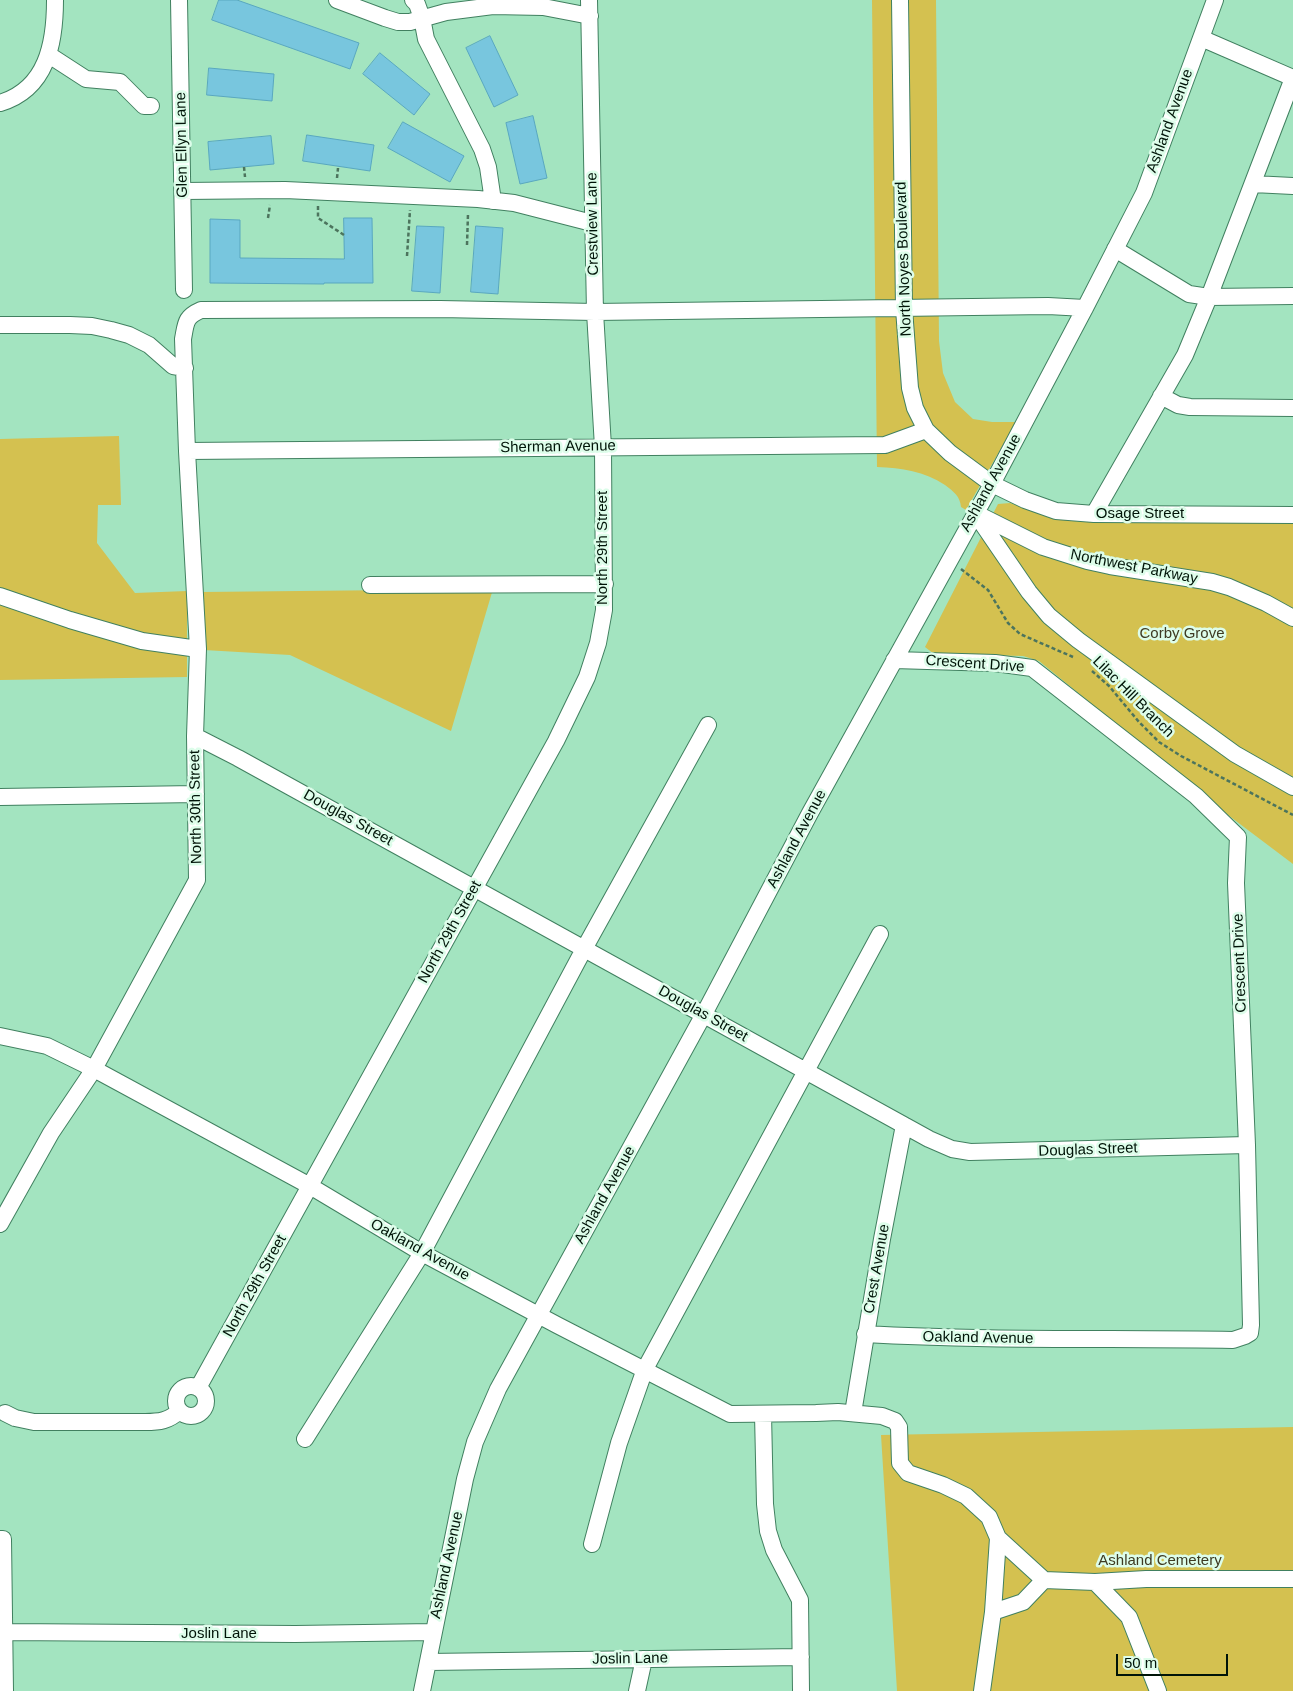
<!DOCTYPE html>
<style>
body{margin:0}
#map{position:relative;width:1293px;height:1691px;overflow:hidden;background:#a3e4c0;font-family:Arial,sans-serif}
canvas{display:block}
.scale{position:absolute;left:1116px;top:1654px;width:112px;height:22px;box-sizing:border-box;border:2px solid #001408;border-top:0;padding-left:6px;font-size:15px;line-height:18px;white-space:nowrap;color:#001408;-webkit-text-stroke:4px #ddfdea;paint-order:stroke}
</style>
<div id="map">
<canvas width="1293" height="1691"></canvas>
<div class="scale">50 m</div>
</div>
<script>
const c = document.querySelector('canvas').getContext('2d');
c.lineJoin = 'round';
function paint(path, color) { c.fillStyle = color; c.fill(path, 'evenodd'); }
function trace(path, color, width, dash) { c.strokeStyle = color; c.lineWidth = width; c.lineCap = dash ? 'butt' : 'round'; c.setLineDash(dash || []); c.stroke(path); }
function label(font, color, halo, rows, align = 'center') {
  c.font = font + ' Arial,sans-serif'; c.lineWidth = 5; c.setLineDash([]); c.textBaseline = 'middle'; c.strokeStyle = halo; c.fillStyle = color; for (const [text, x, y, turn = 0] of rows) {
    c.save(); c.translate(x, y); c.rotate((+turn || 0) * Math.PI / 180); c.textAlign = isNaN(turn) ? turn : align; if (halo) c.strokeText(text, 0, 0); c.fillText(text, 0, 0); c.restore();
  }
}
paint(new Path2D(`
 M872 0H936L939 341 943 373 955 402 973 419 992 422H1016L966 510 961 507C960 496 954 492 945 485 924 471 902 468 877 467Z
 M119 436 121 505H98L97 543 135 593 187 591V677L0 680V439Z
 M1010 503 1051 517 1081 522H1293V864L1228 815 1039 661 1023 656 934 654 925 647 998 504Z
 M493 589 451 731 290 655 204 650 202 592Z
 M1293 1427V1691H897L881 1435Z`), '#d4c150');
const building = new Path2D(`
 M219 0H237L359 43 350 69 212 20Z
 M490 36 518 95 494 107 466 48Z
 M380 53 430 94 414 115 363 74Z
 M209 68 274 74 272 101 207 95Z
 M533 116 547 178 520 184 506 123Z
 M403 122 464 156 450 182 388 148Z
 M307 135 374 145 370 171 303 161Z
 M271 136 274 164 210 170 208 142Z
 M344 218H372L373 283H324V284L210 283V219L240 220V258L344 259Z
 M417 226 444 227 440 293 412 291Z
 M476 226 503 228 498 294 471 292Z`);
paint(building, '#78c6de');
trace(building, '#59a7bf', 1);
const minor = new Path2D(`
 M179 0 184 290
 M337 0 385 18 398 22H410L446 12 493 6 543 7 590 16
 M413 0 417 4 422 18 426 39 482 149 488 167 493 201
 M900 0 904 309 910 388 915 408 926 430 950 453 992 484 1025 500 1056 511 1094 514 1293 515
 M1201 38 1293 78
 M49 55 86 79 120 82 144 106H151
 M0 103C47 89 55 43 55 0
 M1253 184 1293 186
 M183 191 285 190 478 199 514 203 592 223
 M1115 249 1189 294 1209 297 1293 296
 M0 325H70L92 326 111 330 129 335 149 345 173 366 185 368
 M1161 396 1178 405 1190 407 1293 408
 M187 451 885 445 926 430
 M975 513 1029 592 1049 616 1078 640 1235 754 1293 787
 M977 514 1043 547 1087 561 1110 566 1212 582 1229 587 1266 603 1293 618
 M1094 514 1185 355 1209 297 1293 78
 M370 585 605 584
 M0 596 70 620 142 641 198 649
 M195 736 238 758 929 1139 952 1149 970 1152 1247 1145
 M0 797 196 794
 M0 1036 47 1046 94 1069 310 1186 422 1253 557 1325 730 1414 816 1413 838 1412 882 1416 895 1421 899 1427 900 1463 908 1473 943 1485 966 1496 989 1517 998 1538 1044 1580
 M0 1224 51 1133 94 1069 197 880 195 736 198 649 187 451 183 339C186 323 185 317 201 310L440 309 595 312 1048 306 1085 308
 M865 1334C988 1341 1111 1338 1233 1340L1245 1336 1250 1333 1251 1325 1247 1145 1236 883 1238 837 1196 796 1032 668 995 663 894 660
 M176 1401a15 15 0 1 1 30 0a15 15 0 1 1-30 0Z
 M198 1388 556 741 587 677 598 643 604 610 603 447 595 312 589 0
 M5 1413 15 1418 34 1422H145C159 1422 169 1421 179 1411
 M853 1413 882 1239 904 1125
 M763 1414 765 1504 768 1531 774 1550 800 1600 801 1691
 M305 1439 422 1253 584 949 708 725
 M0 1539H3L5 1691
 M592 1544 619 1443 645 1369 880 934
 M1095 1582 1129 1617 1158 1691
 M993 1612 998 1538
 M4 1632 295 1634 434 1632
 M428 1662 801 1657
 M422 1691 465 1479 475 1442 498 1389 704 1014 810 813 992 484 1085 308 1144 193 1215 0
 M637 1691 644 1659
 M982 1691 993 1612 1023 1602 1044 1580 1095 1582 1146 1579H1293`);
trace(minor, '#418060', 18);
trace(new Path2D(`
 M244 167 245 177
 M337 178 338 168
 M318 206V218L344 235
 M268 218 270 205
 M467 245 468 214
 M407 256 410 210
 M961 569 988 590 1008 623 1020 634 1073 657
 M1092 671 1109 686 1139 722 1159 742 1181 756 1293 815`), '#4c745d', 2.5, [4, 2.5]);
trace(minor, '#fff', 16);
label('15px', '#001408', '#ddfdea', [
 ["Ashland Avenue",1170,121,-70],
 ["Glen Ellyn Lane",182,145,-91],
 ["Crestview Lane",593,224,-91],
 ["North Noyes Boulevard",904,259,-92],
 ["Sherman Avenue",558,447,-1],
 ["Ashland Avenue",991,483,-61],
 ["Osage Street",1140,514],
 ["North 29th Street",603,548,-90],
 ["Northwest Parkway",1134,567,11],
 ["Crescent Drive",975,664,4],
 ["Lilac Hill Branch",1133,697,45],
 ["North 30th Street",196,807,-91],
 ["Douglas Street",348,818,29],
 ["Ashland Avenue",797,839,-62],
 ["North 29th Street",450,932,-61],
 ["Crescent Drive",1240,963,-92],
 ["Douglas Street",703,1014,29],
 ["Douglas Street",1088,1150,-2],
 ["Ashland Avenue",605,1195,-61],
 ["Oakland Avenue",420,1250,29],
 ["Crest Avenue",877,1269,-80],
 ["North 29th Street",255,1286,-61],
 ["Oakland Avenue",978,1338,1],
 ["Ashland Avenue",447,1565,-78],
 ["Joslin Lane",219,1634],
 ["Joslin Lane",630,1659,-1]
]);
label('15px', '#3e3a22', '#ddfdea', [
 ["Corby Grove",1182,634],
 ["Ashland Cemetery",1160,1561]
]);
</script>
